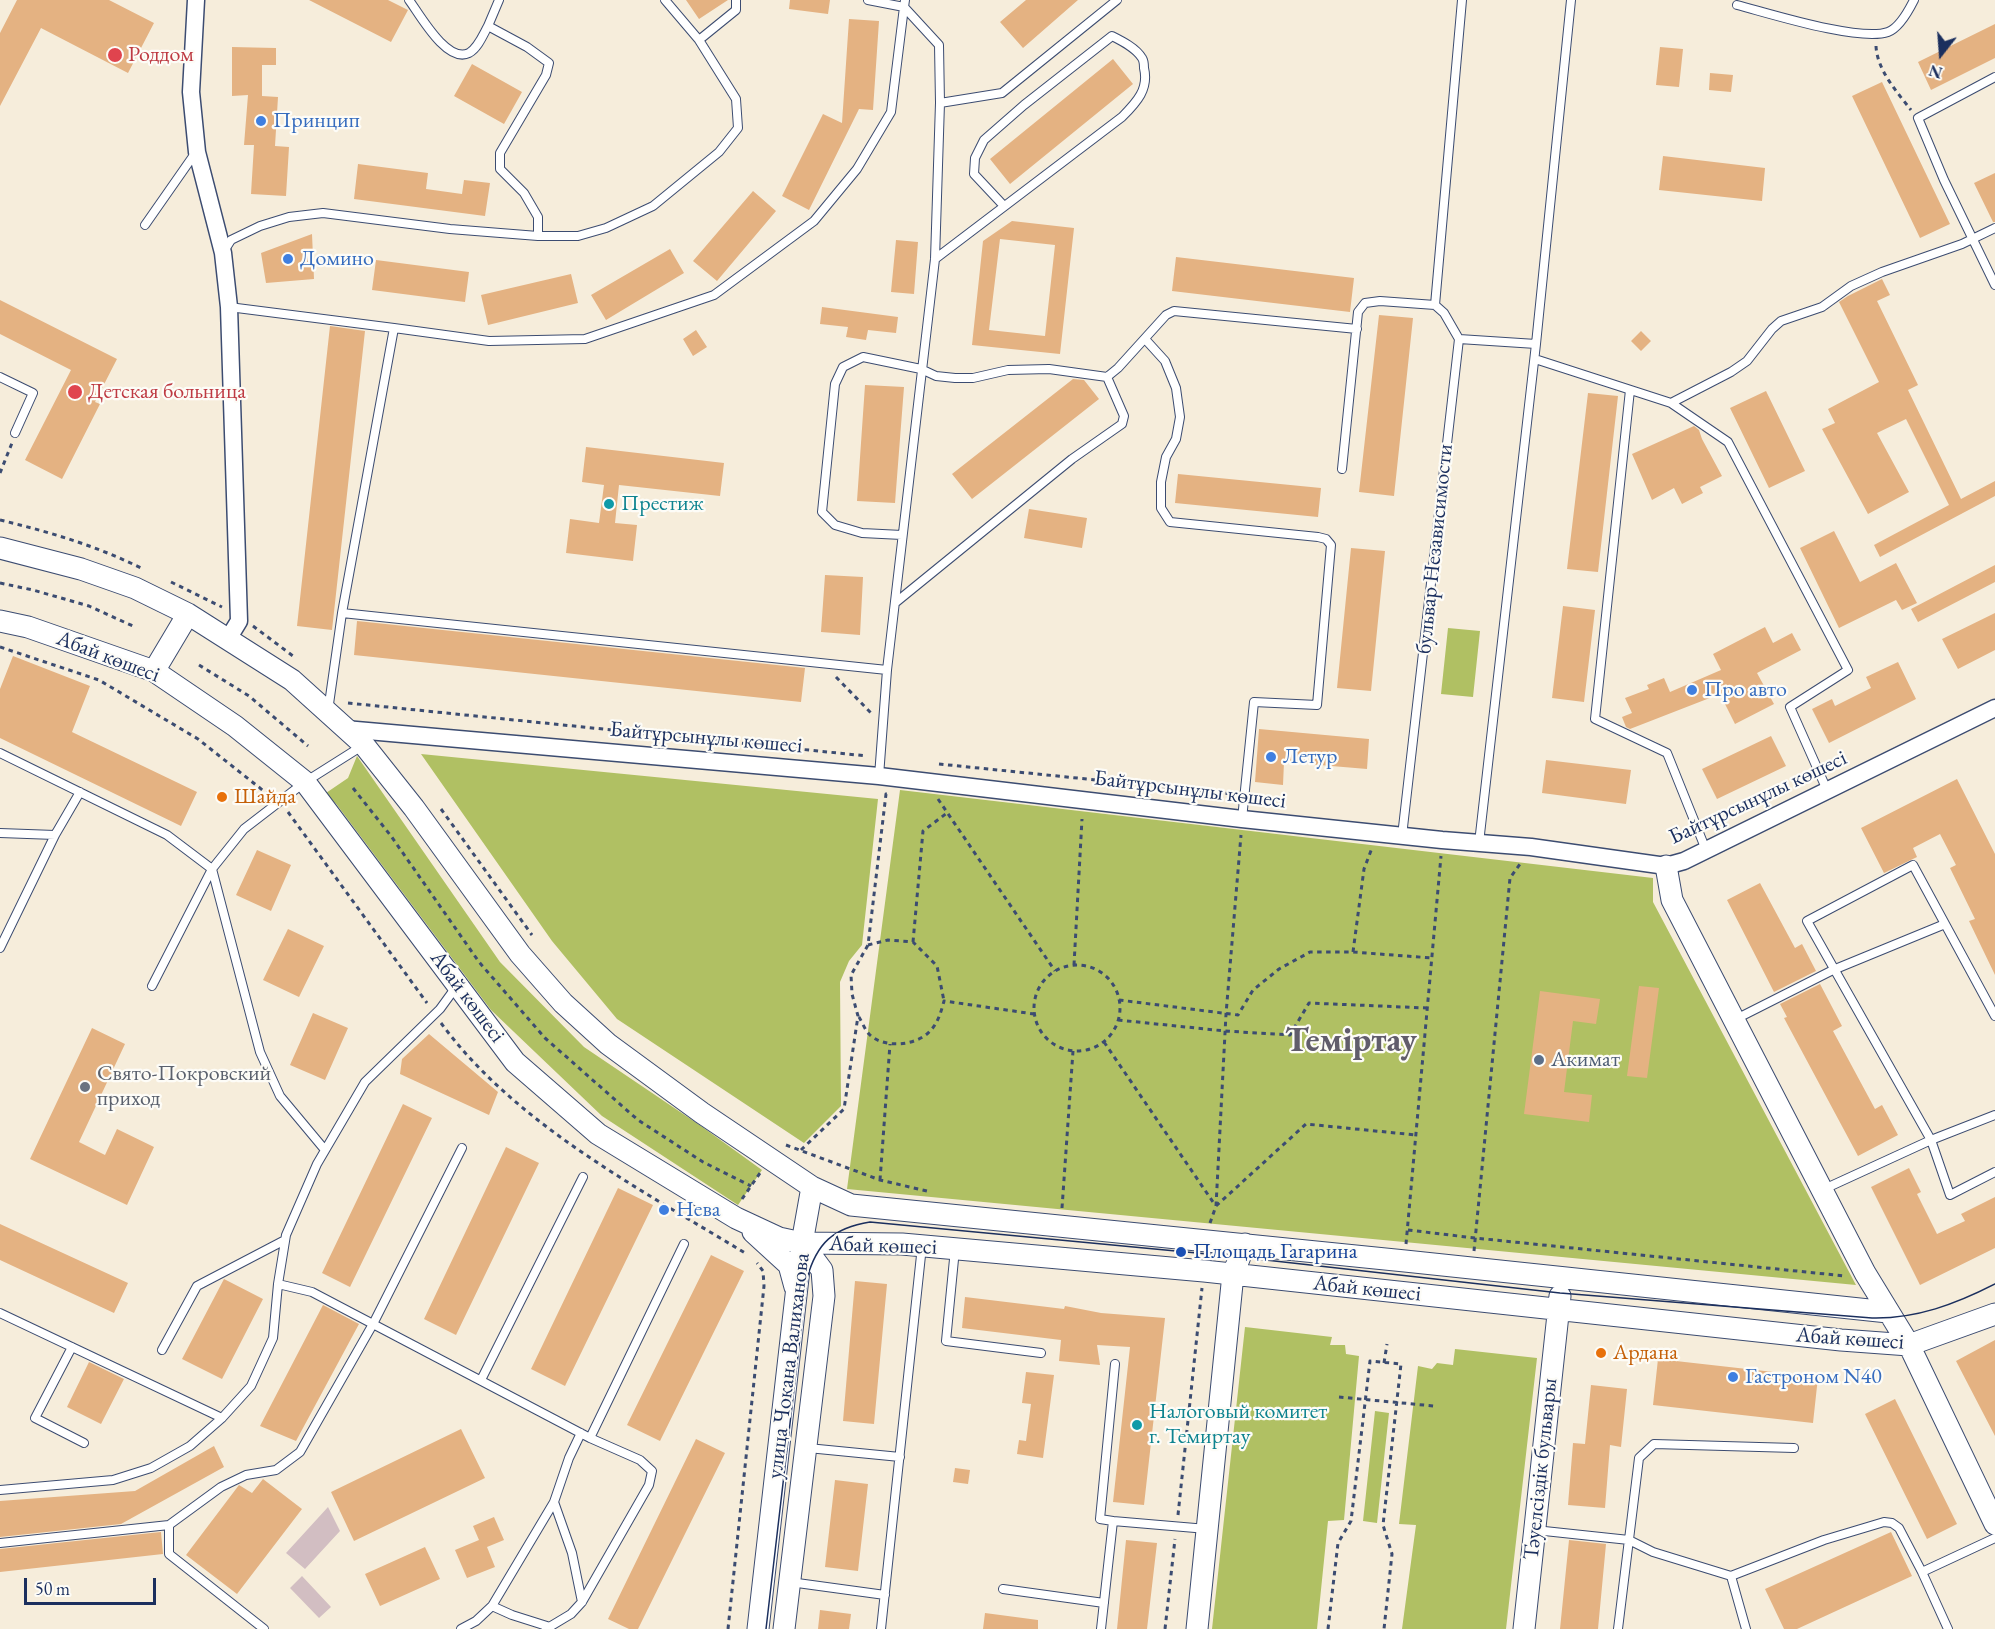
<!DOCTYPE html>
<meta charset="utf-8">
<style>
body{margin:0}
#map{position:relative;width:1995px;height:1629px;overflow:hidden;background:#f6eddb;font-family:"EB Garamond",serif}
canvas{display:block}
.north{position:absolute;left:1911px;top:24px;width:60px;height:60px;-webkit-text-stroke:4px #fdfcf7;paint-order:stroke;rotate:197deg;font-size:16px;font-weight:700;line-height:24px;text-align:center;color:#1b2f5e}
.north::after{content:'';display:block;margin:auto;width:21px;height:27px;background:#1b2f5e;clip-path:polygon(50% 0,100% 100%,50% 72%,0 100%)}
.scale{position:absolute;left:24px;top:1578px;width:132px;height:27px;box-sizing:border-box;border:3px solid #1b2f5e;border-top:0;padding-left:8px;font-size:18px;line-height:21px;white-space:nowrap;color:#1b2f5e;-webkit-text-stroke:4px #fdfcf7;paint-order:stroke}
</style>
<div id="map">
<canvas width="1995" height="1629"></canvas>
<div class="north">N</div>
<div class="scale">50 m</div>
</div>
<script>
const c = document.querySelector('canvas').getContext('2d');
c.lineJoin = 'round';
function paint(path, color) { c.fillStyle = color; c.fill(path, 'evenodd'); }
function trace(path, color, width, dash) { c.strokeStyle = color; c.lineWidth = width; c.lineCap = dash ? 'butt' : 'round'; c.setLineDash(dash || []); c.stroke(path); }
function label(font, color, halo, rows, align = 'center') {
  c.font = font + ' "EB Garamond",serif'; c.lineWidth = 4.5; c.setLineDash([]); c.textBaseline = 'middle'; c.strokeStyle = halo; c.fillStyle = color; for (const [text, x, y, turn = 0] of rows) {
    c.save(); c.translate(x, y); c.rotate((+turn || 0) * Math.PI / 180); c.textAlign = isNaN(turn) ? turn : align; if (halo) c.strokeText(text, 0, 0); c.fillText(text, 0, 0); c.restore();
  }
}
paint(new Path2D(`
 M328 1507 340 1531 305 1569 286 1553Z
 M302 1576 331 1607 319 1618 290 1588Z`), '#d2bec2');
paint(new Path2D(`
 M1448 628 1480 631 1473 697 1441 694Z
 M421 754 878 799 862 945 849 961 840 982 841 1106 804 1143 617 1019 552 941Z
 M357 756 500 962 584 1047 701 1126 762 1170 738 1205 602 1116 491 1010 337 805 326 793 348 778Z
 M900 790 1653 878V902L1856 1285 847 1189Z
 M1245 1327 1332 1337 1330 1345H1345L1346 1354 1359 1356 1344 1520 1328 1521 1317 1629H1212Z
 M1455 1349 1537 1358 1506 1629H1402L1416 1525 1399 1524 1418 1366 1432 1369 1437 1363 1453 1365Z
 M1375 1411 1389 1413 1377 1523 1363 1521Z`), '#b0c063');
paint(new Path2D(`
 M17 0H109L154 23 128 73 41 28 0 106V33Z
 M309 0H388L408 10 391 42Z
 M686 0H728L699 19Z
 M790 0H830L828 14 789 9Z
 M1026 0H1078L1023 48 1000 22Z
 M849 19 879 21 873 110 859 109 809 210 782 196 823 114 842 123Z
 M1995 24V58L1931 90 1918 62Z
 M232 47 276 48V65H262V96L278 97 275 146 289 147 286 196 251 194 254 145H244L248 95 232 96Z
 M1660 47 1683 49 1679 87 1656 85Z
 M1113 59 1133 84 1010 184 990 159Z
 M472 64 522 92 504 124 454 96Z
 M1710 73 1733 75 1731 92 1709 90Z
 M1882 82 1950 224 1920 238 1852 96Z
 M1663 156 1765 168 1762 201 1659 190Z
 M358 164 428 173 426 189 462 194 464 180 490 183 485 216 354 199Z
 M1995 173V222H1993L1974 183Z
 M753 191 776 211 717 281 693 261Z
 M1012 221 1074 228 1060 354 972 345 983 241ZM1000 239 1055 245 1045 336 989 330Z
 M312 234 314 279 266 283 261 253Z
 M896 240 918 242 914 294 891 292Z
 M670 249 684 273 606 320 591 295Z
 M1176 257 1354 278 1350 312 1172 291Z
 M376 260 469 272 465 302 372 290Z
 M571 274 578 303 488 325 481 295Z
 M1882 279 1890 295 1877 301 1918 385 1908 390 1961 499 1995 481V496L1880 557 1874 545 1949 505 1906 419 1877 433 1909 492 1868 514 1822 429 1835 423 1828 409 1879 382 1839 302 1848 296Z
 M0 300 117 359 95 402 100 404 62 479 25 460 71 370 0 334Z
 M822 307 898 317 896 333 868 330 866 340 846 337 848 327 820 324Z
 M1379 315 1413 318 1394 496 1359 492Z
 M330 326 365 331 332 630 297 626Z
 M696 330 707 347 693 356 683 339Z
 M1641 331 1651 341 1641 351 1631 341Z
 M1073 379 1084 380 1099 399 972 499 952 474Z
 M865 385 904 387 895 503 857 501Z
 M1766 391 1805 471 1769 488 1730 408Z
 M1588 393 1618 396 1598 572 1567 569Z
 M1694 426 1699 430 1702 439 1722 476 1700 487 1703 493 1682 504 1674 488 1652 500 1632 454Z
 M586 447 724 463 720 496 619 485 615 523 637 525 633 561 566 553 570 519 599 523 604 485 582 482Z
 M1178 474 1321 488 1318 517 1175 503Z
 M1029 509 1087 518 1082 548 1024 538Z
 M1834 531 1860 582 1896 563 1917 603 1902 610 1896 600 1839 628 1800 548Z
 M1351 548 1385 551 1371 691 1337 688Z
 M1995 565V582L1918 622 1911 609Z
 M825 575 863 577 860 635 821 632Z
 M1563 606 1595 610 1584 702 1552 698Z
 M1995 613V650L1958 669 1942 639Z
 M357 621 805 668 801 702 354 655Z
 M1765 627 1773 643 1792 633 1801 650 1757 673 1774 704 1735 724 1720 694 1630 729 1626 727 1622 717 1632 713 1625 698 1649 689 1647 685 1664 678 1670 692 1721 670 1713 654Z
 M13 656 90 686 72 732 197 792 181 826 0 738V689Z
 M1898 662 1916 699 1829 743 1812 709 1832 699 1835 706 1871 688 1866 677Z
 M1259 729 1369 739 1367 769 1284 762 1283 785 1255 782Z
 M1771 736 1786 766 1717 799 1702 769Z
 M1546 760 1631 770 1626 804 1542 793Z
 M1957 779 1995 854V975L1969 921 1975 919 1950 868 1956 865 1940 834 1913 848 1917 857 1884 873 1861 828Z
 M257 850 291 865 271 911 236 895Z
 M1760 883 1795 948 1802 944 1816 971 1774 992 1727 900Z
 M288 929 324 946 299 997 263 980Z
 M1820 984 1842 1026 1833 1031 1875 1109 1882 1105 1898 1135 1858 1156 1784 1018 1787 1017 1780 1004Z
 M1639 986 1659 988 1647 1078 1627 1076Z
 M1540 991 1600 999 1596 1024 1573 1021 1564 1092 1592 1095 1589 1122 1524 1114Z
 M313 1013 348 1028 325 1080 290 1065Z
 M92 1028 125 1044 79 1142 105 1155 117 1129 154 1147 127 1205 30 1159Z
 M429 1034 498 1092 489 1115 400 1074 402 1059Z
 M403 1104 432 1118 350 1287 322 1273Z
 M506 1147 539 1163 456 1335 424 1319Z
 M1909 1168 1921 1192 1917 1194 1937 1234 1965 1221 1961 1214 1995 1197V1248L1920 1285 1871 1187Z
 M618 1188 653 1205 565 1386 531 1369Z
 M0 1224 128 1283 114 1313 0 1260Z
 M711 1255 744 1271 660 1441 627 1425Z
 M224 1279 263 1299 222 1379 182 1359Z
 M855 1281 887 1284 874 1424 843 1421Z
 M965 1297 1064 1309 1065 1306 1101 1313 1165 1318 1144 1505 1113 1502 1130 1347 1097 1345 1100 1365 1059 1361 1061 1340 962 1328Z
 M323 1305 359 1324 296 1441 260 1426Z
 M1995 1340V1436L1956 1361Z
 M1658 1359 1818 1377 1813 1423 1653 1405Z
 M89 1362 124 1379 101 1424 67 1407Z
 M1026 1372 1054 1375 1043 1458 1017 1454 1019 1440 1026 1441 1031 1404 1022 1403Z
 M1591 1385 1627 1389 1621 1447 1610 1445 1605 1508 1568 1505 1573 1443 1585 1444Z
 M1895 1399 1957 1524 1927 1539 1865 1414Z
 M461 1429 485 1478 354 1541 331 1492Z
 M696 1439 725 1453 638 1629H629L608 1619Z
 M214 1446 224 1467 121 1524 0 1537V1501L135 1491Z
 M955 1468 970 1470 968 1484 953 1482Z
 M263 1479 302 1509 237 1594 186 1555 239 1485 252 1493Z
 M835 1480 868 1484 858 1571 825 1567Z
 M494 1517 504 1540 487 1547 495 1567 467 1578 455 1550 479 1540 473 1526Z
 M161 1532 163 1554 0 1572V1549Z
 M1891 1532 1912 1576 1797 1629H1784L1765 1589Z
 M1126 1540 1157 1543 1147 1629H1117Z
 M1569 1540 1606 1544 1598 1629H1560Z
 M425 1547 440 1579 380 1606 365 1574Z
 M820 1610 851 1614 849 1629H818Z
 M985 1613 1038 1620V1629H983Z`), '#e4b282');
const service = new Path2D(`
 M409 0C420 15 447 64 469 53 478 48 483 35 488 26
 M499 0 488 26 527 47 549 63 546 75 500 153V169L524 193 538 217V236
 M665 0 699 40
 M1737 5C1768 13 1859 42 1888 32 1899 28 1909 10 1914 0
 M1995 77 1918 118 1944 180 1995 285
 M940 103 1002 93 1117 0
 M145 225 196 152
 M224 251 231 240 260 226 289 217 323 213 450 229 538 236H578L606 228 653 206 719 152 738 128 736 99 699 40 736 10V0
 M935 259 1122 117C1137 102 1149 89 1144 68 1144 65 1144 61 1142 58 1136 48 1122 41 1112 36L1024 105 984 140 975 158 974 174 1004 206
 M229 307 394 328 342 613 328 711
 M394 328 489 341 585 339 714 295 814 221 857 169 891 112 904 7 868 0
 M1145 339 1165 361 1176 388 1180 417 1176 439 1166 457 1161 482V508L1170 522 1318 537 1326 539 1331 545 1317 705 1254 702 1242 819
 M1459 339 1444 313 1435 305 1462 0
 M1535 359 1671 403 1728 442 1848 670 1790 707 1827 790
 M0 377 33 393 15 433
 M1630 390 1595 719 1667 753 1706 850
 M1671 403 1731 372 1747 361 1772 329 1781 321 1822 307 1851 286 1882 272 1962 244 1995 228
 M1342 469 1358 312 1365 303 1380 301 1435 305
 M902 535 862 533 835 525 822 512 835 384 843 367 863 357 921 369 936 376 955 378H973L1008 370 1049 369 1107 377 1118 368 1166 315 1174 311 1357 329
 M895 603 1072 459 1122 424 1124 416 1107 377
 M342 613 887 670
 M0 753 167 835 212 869 152 986
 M879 776 887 670 935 259 940 103 939 45 904 7 905 0
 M0 833 55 835 80 792
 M1402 836 1459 339 1536 344
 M1479 843 1536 344 1571 0
 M0 948 55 835
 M456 987 440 1009 365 1082 317 1164 286 1235 278 1284 312 1292 590 1438 640 1460 652 1471 649 1485 582 1602 571 1614 546 1629
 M1995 1016 1913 865 1807 921 1931 1140 1950 1195 1995 1172
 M1734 1020 1833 970 1945 924
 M325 1150 280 1096 260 1052 212 869 244 829 305 782 362 746
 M1822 1190 1931 1140 1995 1115
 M955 1249 946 1341 1041 1353
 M0 1313 222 1418
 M72 1347 35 1418 84 1443
 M162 1350 197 1286 285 1240
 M481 1380 583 1177
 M590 1438 684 1244
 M808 1448 900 1457
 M0 1490 113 1480 151 1468 190 1446 222 1418 251 1386 273 1338 278 1284
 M554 1502 572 1553 582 1602
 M1113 1521 1100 1519 1115 1364
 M1535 1530 1629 1540 1653 1552 1731 1576 1824 1540 1884 1522 1892 1523 1899 1528 1922 1572 1995 1538
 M0 1543 169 1525
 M1922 1572 1948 1629
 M1731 1576 1746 1629
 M790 1582 885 1595
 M1003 1589 1104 1603
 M492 1606 512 1615 550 1627
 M264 1629 169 1554V1525L221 1487 246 1475 276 1470 300 1452 373 1324 462 1148
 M461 1629 476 1621 492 1606 554 1502 569 1458 581 1433
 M881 1629 922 1246
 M1101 1629 1113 1521 1207 1529
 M1618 1629 1639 1458 1654 1444 1794 1448`);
const minor = new Path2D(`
 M196 0 191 92 197 152 223 253 229 307 239 621 228 639
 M345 729 879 776 1242 819 1442 840 1531 847 1666 866 1684 861 1995 708`);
const tertiary = new Path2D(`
 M0 548 81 569 135 588 188 614 292 680 364 745 414 808 520 954 563 1003 608 1044 702 1113 812 1187 851 1205 1405 1261 1888 1312
 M0 621 28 627 154 671 235 726 305 782 515 1062 598 1134 736 1218 779 1238 802 1243 902 1244 1204 1271 1841 1340 1909 1345 1995 1314
 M154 671 188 614
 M1666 866 1672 900 1865 1273 1909 1345 1995 1524
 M753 1232 789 1265 795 1287
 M758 1629 802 1243 812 1187
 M784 1629 824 1296 822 1270 802 1243
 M1197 1629 1233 1274 1245 1244
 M1524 1629 1560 1296`);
trace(service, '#3c4c71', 10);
trace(minor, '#3c4c71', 19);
trace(tertiary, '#3c4c71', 23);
trace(new Path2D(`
 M1876 46C1877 70 1897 92 1911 110
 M0 473 12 443
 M0 520C50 532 97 546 143 569
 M171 582 222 607
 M0 583 33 590 89 606 135 627
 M253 626 293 656
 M0 647 99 680 198 739 270 796
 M199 665 249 696 308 746
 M836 677 871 713
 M348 703 867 756
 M939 764 1234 794
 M353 788 391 836 479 962 545 1038 638 1120 703 1162 751 1186
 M938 799 1055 971
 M441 809 532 935
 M288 812 427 1003
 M913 942 923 831 947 813
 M868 945 888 940 913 942 937 966 944 1001
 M1353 952 1364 869 1372 848
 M1074 965 1082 819
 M1034 1008a43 43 0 1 1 86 0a43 43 0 1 1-86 0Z
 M1119 1000 1238 1015 1253 990 1279 969 1310 952H1353L1432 958
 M859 1017C862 1022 865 1030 869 1034 883 1049 917 1046 930 1031 938 1023 941 1012 944 1001L1034 1014
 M1118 1020 1225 1031 1290 1035 1309 1003 1427 1008
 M441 1023C515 1124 640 1189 745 1253
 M1104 1042 1215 1205
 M786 1145 880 1180 931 1192
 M801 1150 844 1109 858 1016 852 994 851 975 868 945 886 794 889 795
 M880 1180 890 1044
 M742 1199 760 1173
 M1216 1206 1306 1124 1416 1135
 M1062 1208 1073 1051
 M1210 1223 1216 1206 1226 1014 1241 835
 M1408 1230 1475 1238 1845 1276
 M1406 1244 1441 856
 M1474 1251 1510 878 1520 864
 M1384 1363 1387 1344
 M1339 1397 1434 1406
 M1178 1515 1202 1288
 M728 1629 764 1286 763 1271 757 1263
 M1165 1629 1175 1539
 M1328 1629 1338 1543 1351 1521 1370 1361 1401 1364 1383 1525 1392 1554 1384 1629`), '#3c4c71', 3, [4.5, 4.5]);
trace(service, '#fff', 8);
trace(minor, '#fff', 16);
trace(tertiary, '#fff', 21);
trace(new Path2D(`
 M766 1629 807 1278C817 1243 833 1228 870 1222L1239 1257 1560 1293 1872 1318C1916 1319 1956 1304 1995 1284`), '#1b2f5e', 1.5);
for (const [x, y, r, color] of [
 [115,55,8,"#e0444e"],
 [261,121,6,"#3f7fe0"],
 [288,259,6,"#3f7fe0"],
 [75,392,8,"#e0444e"],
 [609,504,6,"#0f9aa8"],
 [1692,690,6,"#3f7fe0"],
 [1271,757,6,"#3f7fe0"],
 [222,797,6,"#e8710a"],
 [1539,1060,6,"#5c6f8a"],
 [85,1087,6,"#6b7280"],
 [664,1210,6,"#3f7fe0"],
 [1181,1252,6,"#1a4fb4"],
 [1601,1353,6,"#e8710a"],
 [1733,1377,6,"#3f7fe0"],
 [1137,1425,6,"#0f9aa8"]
]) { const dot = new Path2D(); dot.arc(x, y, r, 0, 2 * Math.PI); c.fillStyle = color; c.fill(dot); trace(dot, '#fdfcf7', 2); }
label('22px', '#be3a42', '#fdfcf7', [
 ["Роддом",128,55],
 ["Детская больница",88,392]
], 'left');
label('22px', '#366cbe', '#fdfcf7', [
 ["Принцип",273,121],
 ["Домино",300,259],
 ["Про авто",1704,690],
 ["Летур",1283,757],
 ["Нева",676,1210],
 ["Гастроном N40",1745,1377]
], 'left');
label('22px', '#0d838f', '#fdfcf7', [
 ["Престиж",621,504],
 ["Налоговый комитет",1149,1412],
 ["г. Темиртау",1149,1437]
], 'left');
label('22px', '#1b2f5e', '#fdfcf7', [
 ["бульвар Независимости",1435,549,-84],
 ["Абай көшесі",108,657,21],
 ["Байтұрсынұлы көшесі",706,738,5],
 ["Байтұрсынұлы көшесі",1190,790,7],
 ["Байтұрсынұлы көшесі",1758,798,-25],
 ["Абай көшесі",467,997,53],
 ["Абай көшесі",883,1246,2],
 ["Абай көшесі",1367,1289,6],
 ["Абай көшесі",1850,1339,4],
 ["улица Чокана Валиханова",789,1366,-83],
 ["Тәуелсіздік бульвары",1541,1469,-84]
]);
label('22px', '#c56008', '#fdfcf7', [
 ["Шайда",234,797],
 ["Ардана",1613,1353]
], 'left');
label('22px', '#4e5e75', '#fdfcf7', [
 ["Акимат",1551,1060]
], 'left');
label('22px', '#5b616d', '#fdfcf7', [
 ["Свято-Покровский",97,1074],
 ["приход",97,1099]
], 'left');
label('22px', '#164399', '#fdfcf7', [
 ["Площадь Гагарина",1193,1252]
], 'left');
label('bold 34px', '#615d6b', '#fdfcf7', [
 ["Теміртау",1351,1042]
]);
</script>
